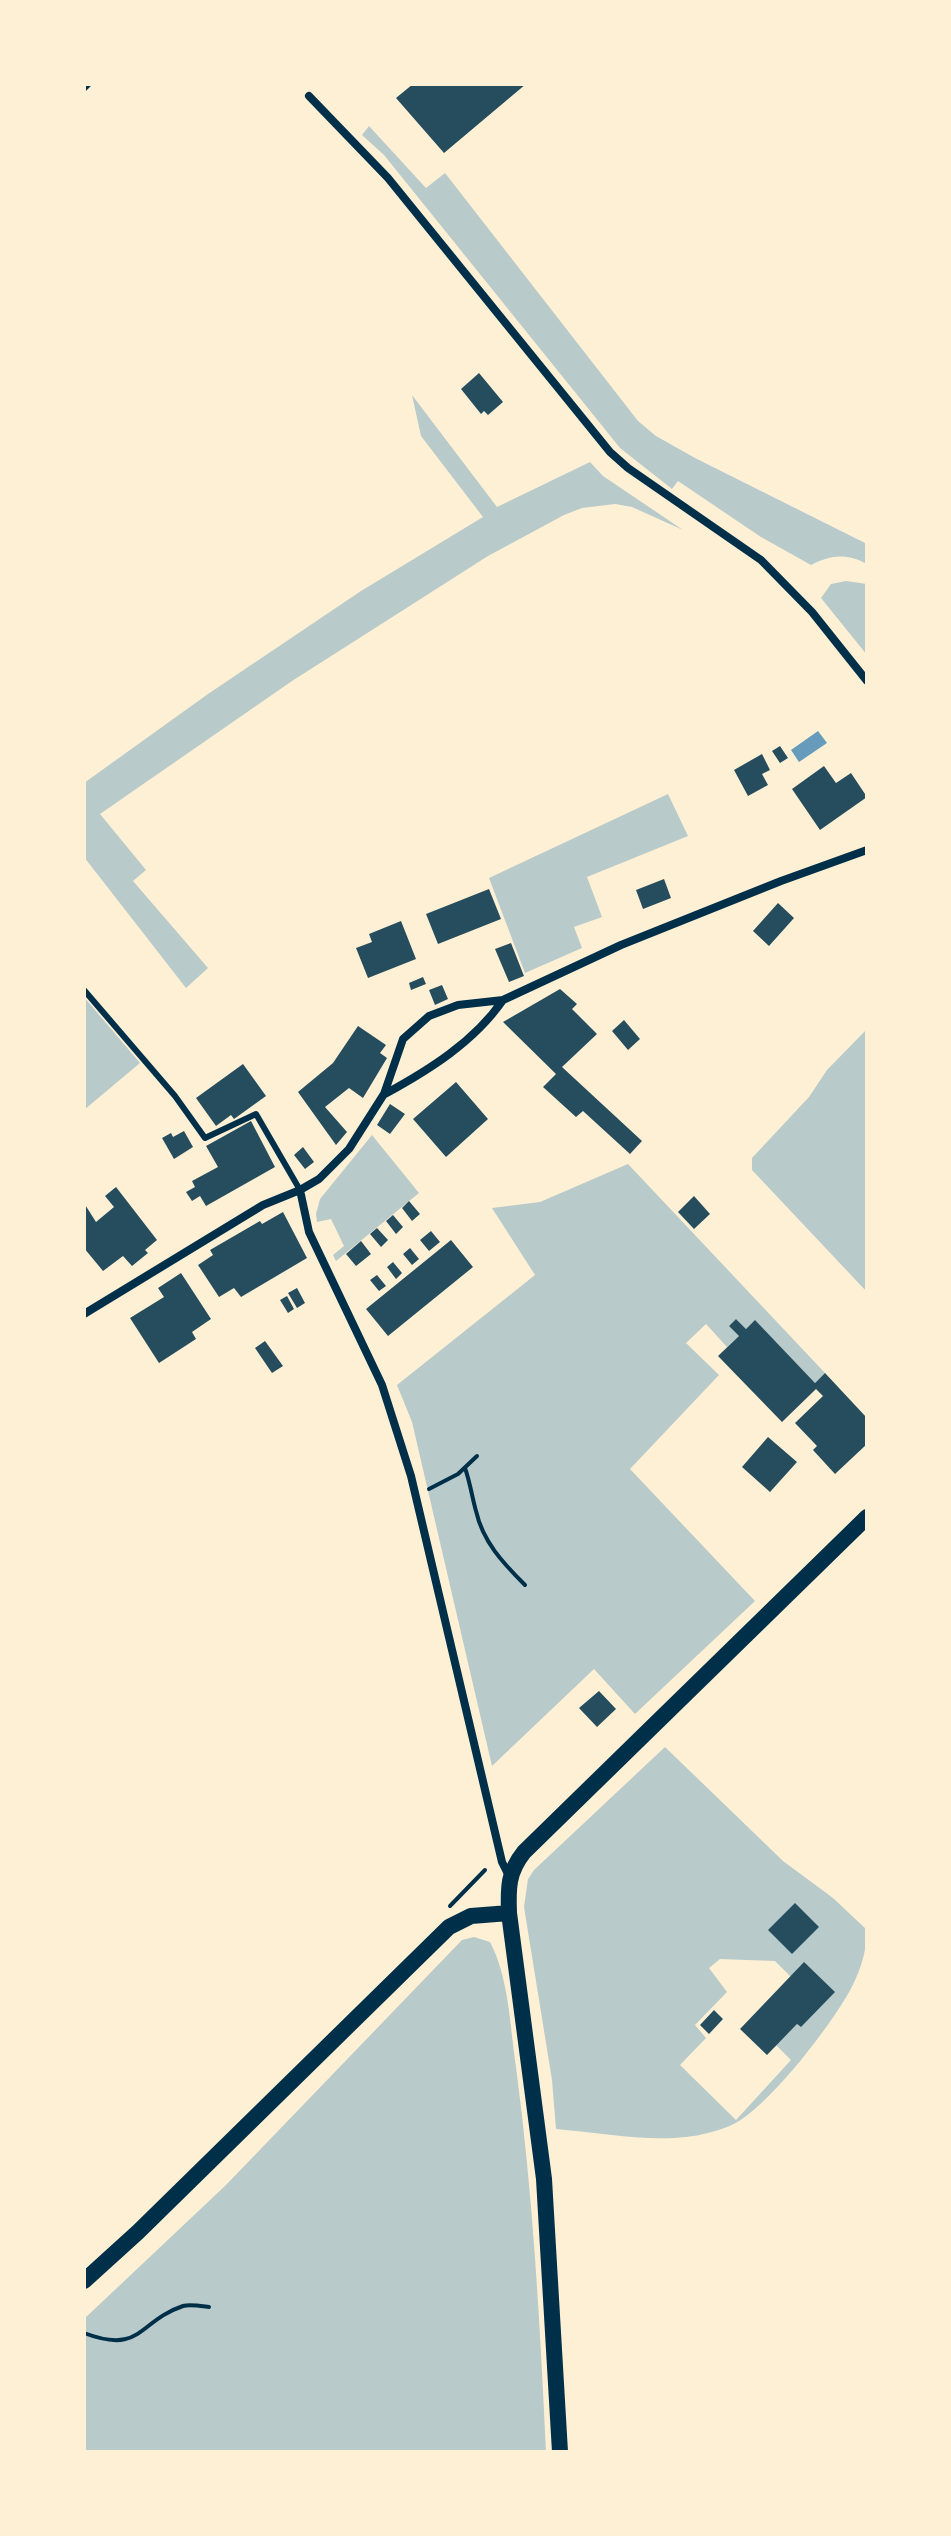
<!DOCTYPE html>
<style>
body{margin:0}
#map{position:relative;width:951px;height:2536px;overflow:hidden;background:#fdf0d5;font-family:Figtree,sans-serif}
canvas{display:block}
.frame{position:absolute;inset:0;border:86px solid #fdf0d5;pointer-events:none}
</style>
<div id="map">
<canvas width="951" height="2536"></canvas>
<div class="frame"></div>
</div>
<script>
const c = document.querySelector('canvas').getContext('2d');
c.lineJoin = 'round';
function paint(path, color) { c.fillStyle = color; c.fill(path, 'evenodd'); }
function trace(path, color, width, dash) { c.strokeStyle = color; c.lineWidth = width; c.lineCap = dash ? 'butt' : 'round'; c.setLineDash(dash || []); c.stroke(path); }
paint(new Path2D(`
 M369 126 426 188 445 173 638 421 656 436 695 458 867 544V564C846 553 831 555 811 565L761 537 678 481 672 489 620 448 384 155 362 135Z
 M412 395 497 507 590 462 603 476 683 530 632 507 615 504 582 508 564 515 488 556 292 681 100 814 146 870 133 881 208 968 186 988 84 857V783L208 694 361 591 483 517 421 436Z
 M846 581 867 584V655L821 598 831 584Z
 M668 794 688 836 587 877 602 917 574 927 582 948 525 973 489 878Z
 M84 997 140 1063 84 1110Z
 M867 1029V1292L752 1170V1158L809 1097 827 1070Z
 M372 1135 419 1193 336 1261 333 1255 344 1246 331 1219 317 1222 316 1214 320 1199Z
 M628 1164 825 1373 815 1383 755 1321 746 1329 736 1319 729 1326 739 1336 727 1347 706 1324 686 1343 719 1375 630 1469 755 1601 635 1714 594 1669 492 1766 412 1422 397 1385 535 1275 492 1208 540 1202Z
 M665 1747 783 1861 833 1898 867 1930C867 1952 859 1975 848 1994 827 2030 776 2096 742 2119 732 2126 720 2130 708 2133 663 2145 603 2133 556 2129L552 2080 524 1907 528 1879 534 1870ZM720 1959 775 1961 791 1977 801 2027 797 2024 776 2045 791 2060 736 2120 680 2065 706 2038 695 2025 727 1992 709 1968Z
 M474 1937 490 1942C509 1978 510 2027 516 2067 533 2195 540 2323 546 2452H84V2319L226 2185 462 1940Z`), '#b9caca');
paint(new Path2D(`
 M818 731 827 743 799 762 791 750Z`), '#669bbc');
paint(new Path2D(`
 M413 84H526L444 153 396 98Z
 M479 373 503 402 488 415 484 411 481 414 461 389Z
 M780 746 788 758 780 763 772 751Z
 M762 754 770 770 762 774 768 785 748 796 734 770Z
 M824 766 836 783 851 773 867 797 820 830 792 789Z
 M664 879 671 898 643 909 636 890Z
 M489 889 501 919 438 944 426 914Z
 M778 903 794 918 769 946 753 931Z
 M401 921 416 959 368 978 356 948 372 942 369 934Z
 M511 943 524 976 509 982 495 949Z
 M423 977 426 984 411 990 409 983Z
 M442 985 448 999 435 1005 429 990Z
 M560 989 577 1004 572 1009 597 1034 562 1067 642 1141 630 1154 583 1111 576 1117 543 1087 556 1074 503 1022Z
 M624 1020 640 1039 628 1050 612 1031Z
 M358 1026 386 1045 380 1053 387 1058 363 1098 349 1088 325 1107 347 1132 336 1145 298 1092 333 1063Z
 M243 1064 266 1096 234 1119 231 1115 216 1126 196 1098Z
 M456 1082 488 1119 446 1157 413 1119Z
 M390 1104 405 1114 390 1134 377 1125Z
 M251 1121 275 1167 206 1206 200 1196 192 1201 186 1192 195 1187 192 1181 218 1167 206 1146Z
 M184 1131 193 1147 174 1159 162 1138 171 1133 173 1137Z
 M303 1147 314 1162 305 1169 294 1155Z
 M116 1187 157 1240 145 1250 148 1253 132 1266 123 1256 103 1271 84 1248V1203L96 1222 114 1207 105 1196Z
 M694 1196 710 1214 694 1229 678 1212Z
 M409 1201 420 1214 412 1221 402 1208Z
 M283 1212 307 1258 241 1297 234 1288 219 1297 198 1265 213 1255 210 1250 260 1221 262 1224Z
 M393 1215 403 1227 396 1234 386 1221Z
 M377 1228 388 1240 381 1247 370 1234Z
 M431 1231 440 1242 429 1251 420 1240Z
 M451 1240 473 1267 388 1336 366 1309Z
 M361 1241 371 1254 356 1266 346 1254Z
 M410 1248 419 1259 412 1265 403 1254Z
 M393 1262 402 1273 396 1279 387 1267Z
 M181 1273 211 1319 192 1332 196 1339 159 1363 130 1318 164 1297 158 1288Z
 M377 1275 386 1286 379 1291 370 1280Z
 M297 1288 305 1303 297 1308 288 1293Z
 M287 1296 294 1309 288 1313 280 1300Z
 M736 1319 746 1329 755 1320 815 1383 825 1373 867 1418V1444L835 1474 813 1450 817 1446 795 1423 823 1396 816 1389 782 1422 718 1356 739 1336 729 1326Z
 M265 1341 283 1366 272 1373 255 1348Z
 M768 1437 797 1462 770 1492 742 1467Z
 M599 1691 616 1709 597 1727 579 1708Z
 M795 1903 819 1927 792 1954 768 1930Z
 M804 1962 835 1992 801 2027 797 2024 767 2055 740 2029Z
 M714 2010 723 2019 709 2034 700 2025Z`), '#264d5e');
trace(new Path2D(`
 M84 90 90 84
 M465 1468C470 1482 472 1497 476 1511 483 1542 503 1563 525 1585
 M429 1489 458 1474 477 1456
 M450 1906 485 1870
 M84 2333C142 2355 138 2321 183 2306 190 2304 201 2306 209 2307`), '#003049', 4);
trace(new Path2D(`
 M84 990 175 1096 205 1138 256 1114 300 1190`), '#003049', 6);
trace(new Path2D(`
 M309 96 388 178 610 452 628 468 761 560 812 612 867 681
 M385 1094C429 1070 474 1042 503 1000
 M84 1314 263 1205 300 1190
 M509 1876 502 1862 411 1476 382 1385 309 1232 300 1190 319 1179 349 1149 384 1094 403 1039 429 1016 458 1005 503 1000 621 945 781 881 867 850`), '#003049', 8);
trace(new Path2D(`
 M84 2281 138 2232 449 1927 471 1916 509 1913
 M560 2452 544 2179 509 1913C508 1888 508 1872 524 1852L867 1517`), '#003049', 16);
</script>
